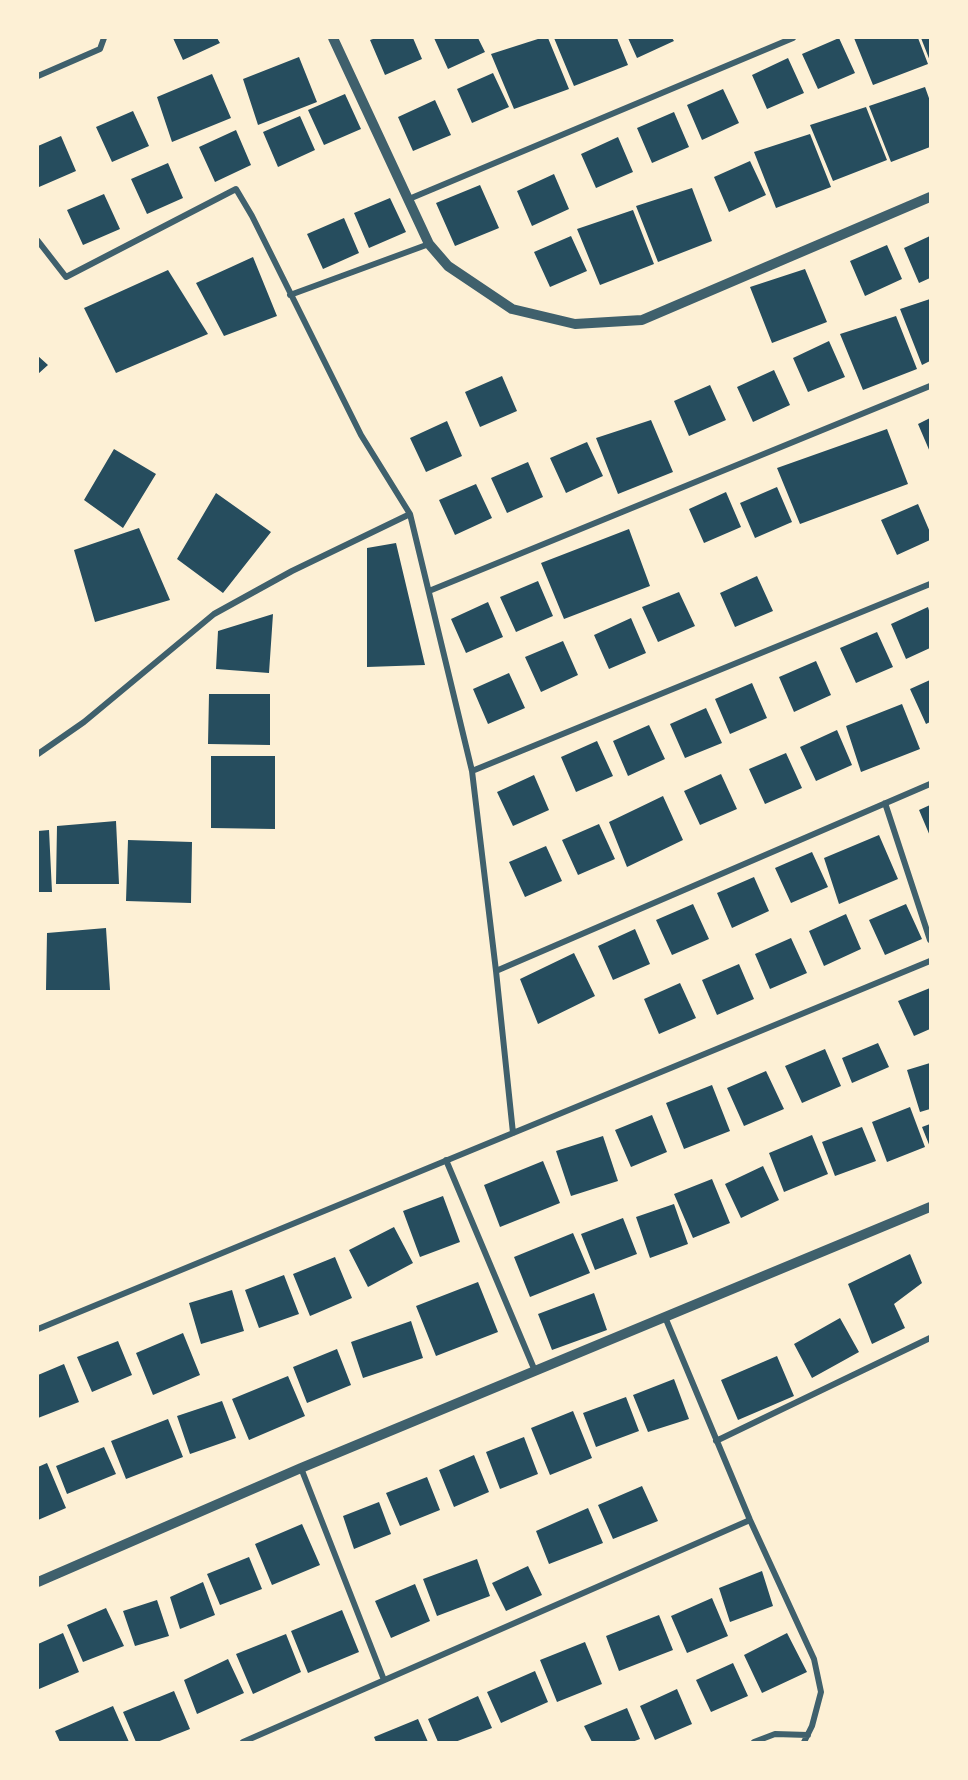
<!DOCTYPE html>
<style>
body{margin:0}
#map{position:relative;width:968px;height:1780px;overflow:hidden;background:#fdf0d5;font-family:"Alegreya Sans",sans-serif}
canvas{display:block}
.frame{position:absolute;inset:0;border:39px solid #fdf0d5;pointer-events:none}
</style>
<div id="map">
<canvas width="968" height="1780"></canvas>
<div class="frame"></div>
</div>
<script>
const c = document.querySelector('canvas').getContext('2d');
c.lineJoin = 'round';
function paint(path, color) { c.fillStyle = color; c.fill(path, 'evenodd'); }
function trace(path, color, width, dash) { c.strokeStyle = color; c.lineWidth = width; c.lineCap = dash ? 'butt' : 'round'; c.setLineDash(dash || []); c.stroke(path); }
paint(new Path2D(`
 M173 38H217L220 43 183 60Z
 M376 38H413L422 59 385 75 370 40Z
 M434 38H478L485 52 448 69Z
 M541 38H548L569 89 514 109 491 54Z
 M554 38H617L628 65 574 86Z
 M628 38H672L674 41 637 58Z
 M839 38 855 73 818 89 802 54Z
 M854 38H918L928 64 873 85Z
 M921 38H930V61Z
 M299 57 317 102 258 125 243 79Z
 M788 58 804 93 767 109 752 75Z
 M493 73 509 107 472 123 457 89Z
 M212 74 231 118 172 142 157 97Z
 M925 87 930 101V147L891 162 869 106Z
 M723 89 739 123 702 140 687 105Z
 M345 94 361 129 324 145 308 110Z
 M435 100 451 135 413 151 398 117Z
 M866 107 887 160 833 181 810 125Z
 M133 111 149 146 112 162 96 127Z
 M674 112 689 147 652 163 637 128Z
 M300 116 315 150 278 167 263 132Z
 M236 130 251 165 215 182 199 147Z
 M810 134 831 187 776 208 754 152Z
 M61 136 76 171 39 187 38 183V146Z
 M618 137 633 172 596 188 581 154Z
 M750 161 766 195 729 212 714 177Z
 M168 163 183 198 147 214 131 179Z
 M554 174 569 209 532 226 517 191Z
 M480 185 499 228 455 246 436 203Z
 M692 188 712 241 658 262 636 206Z
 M104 194 120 229 83 245 67 210Z
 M390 198 406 232 369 248 354 213Z
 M633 210 654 264 600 285 577 229Z
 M344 218 359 253 323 269 307 234Z
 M571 236 587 271 550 287 534 252Z
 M930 236V278L919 283 904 248Z
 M887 245 902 279 865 296 850 261Z
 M253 257 277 316 224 336 196 283Z
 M805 269 827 322 772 343 750 287Z
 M168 270 208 334 116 373 84 308Z
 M930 299V361L922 365 900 309Z
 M896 316 917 369 863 390 840 334Z
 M829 341 845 377 808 392 793 358Z
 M38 356 48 365 38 374Z
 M774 370 790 405 753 422 737 387Z
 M502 376 517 411 480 427 465 392Z
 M710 385 726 420 689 436 674 401Z
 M930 418V452L918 424Z
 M651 420 673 472 618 494 596 438Z
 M447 421 462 456 426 472 410 438Z
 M887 429 908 484 800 524 777 468Z
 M587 442 603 476 566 493 550 458Z
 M114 449 156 474 123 528 84 500Z
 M528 462 543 497 507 513 491 478Z
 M476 484 492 518 455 535 439 500Z
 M777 487 792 522 755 538 740 503Z
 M726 492 741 527 704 543 689 509Z
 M216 493 271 532 223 593 177 559Z
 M918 504 930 532V540L897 555 881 520Z
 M139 528 170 600 95 622 74 550Z
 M629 529 650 586 564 619 541 563Z
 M396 543 425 665 367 667V548Z
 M757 576 773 611 735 627 720 593Z
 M538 581 553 616 516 632 500 597Z
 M679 592 695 626 658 642 642 607Z
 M488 602 503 637 466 653 451 619Z
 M928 607 930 614V648L906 659 891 624Z
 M273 614 269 673 216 669 218 631Z
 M631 618 646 653 609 669 594 635Z
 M877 632 893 667 856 683 840 648Z
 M563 641 578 675 541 692 525 657Z
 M816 661 831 695 794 712 779 677Z
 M509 673 525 708 488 724 473 689Z
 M930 680V722L926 724 910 689Z
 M752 683 767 718 730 734 715 699Z
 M209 694H270V745L208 744Z
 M902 704 920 749 861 772 846 726Z
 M706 708 722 743 685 758 670 724Z
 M649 725 665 759 628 776 613 741Z
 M837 730 852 765 816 781 800 747Z
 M597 741 613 776 576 792 561 757Z
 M786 753 802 788 765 804 749 769Z
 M211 756H275V829L211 828Z
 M721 774 737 809 700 825 684 791Z
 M534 775 549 810 513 826 497 792Z
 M663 796 683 840 627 867 609 822Z
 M930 805V836L919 810Z
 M116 821 119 884H56L57 826Z
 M599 824 615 859 578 875 562 840Z
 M49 830 52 892H38V831Z
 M879 835 898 879 839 904 824 858Z
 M128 840 192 842 191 903 126 901Z
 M546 846 562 881 525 897 509 862Z
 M812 852 828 887 791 903 775 868Z
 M754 877 769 911 732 928 717 893Z
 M693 904 709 939 672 955 656 920Z
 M906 904 922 939 885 955 869 920Z
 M846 914 861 949 824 966 809 931Z
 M106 928 110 990H46L47 933Z
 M635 929 650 964 613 980 598 946Z
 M791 938 807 973 770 989 755 954Z
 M574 953 595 996 538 1024 520 979Z
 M739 964 754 999 717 1015 702 980Z
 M680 983 696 1018 659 1034 644 999Z
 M930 988V1029L914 1036 898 1001Z
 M878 1043 889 1067 852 1083 842 1058Z
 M825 1049 841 1086 802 1103 785 1066Z
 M930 1063V1109L920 1112 907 1070Z
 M766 1071 784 1109 744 1126 727 1088Z
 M712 1085 730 1131 684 1149 666 1103Z
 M910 1107 925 1147 887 1162 872 1122Z
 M652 1115 667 1152 631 1167 615 1130Z
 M930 1124V1147L922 1127Z
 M862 1127 876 1161 835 1176 822 1142Z
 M812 1135 828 1174 784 1192 769 1153Z
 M603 1136 618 1181 571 1196 556 1151Z
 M543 1161 560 1203 500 1227 484 1185Z
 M763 1166 779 1200 741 1218 725 1184Z
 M712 1179 730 1223 693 1238 674 1194Z
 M443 1196 460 1242 420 1257 403 1211Z
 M674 1204 688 1244 650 1258 636 1217Z
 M623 1218 637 1254 595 1270 581 1234Z
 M394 1227 413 1263 368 1287 349 1250Z
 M573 1233 590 1273 530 1297 514 1257Z
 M910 1254 922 1283 894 1304 905 1328 872 1344 848 1284Z
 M335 1257 352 1298 310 1316 293 1274Z
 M284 1275 299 1314 259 1328 245 1290Z
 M478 1282 498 1332 436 1356 416 1306Z
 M232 1290 244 1331 201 1344 189 1303Z
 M594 1293 607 1330 552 1350 538 1314Z
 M840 1318 859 1352 812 1378 794 1344Z
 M411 1321 423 1358 363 1378 351 1342Z
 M183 1333 200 1375 153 1395 136 1353Z
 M118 1341 132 1375 92 1392 77 1357Z
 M337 1349 351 1385 307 1403 293 1367Z
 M777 1356 794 1396 738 1420 721 1380Z
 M64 1364 79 1402 38 1418V1375Z
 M288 1376 305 1416 249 1440 232 1399Z
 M674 1379 689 1419 648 1432 633 1395Z
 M626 1397 639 1431 596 1447 583 1413Z
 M222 1401 236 1438 190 1454 177 1416Z
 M573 1411 592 1458 550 1475 531 1428Z
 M168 1419 183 1457 126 1479 111 1441Z
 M524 1437 538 1474 500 1489 486 1452Z
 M104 1447 116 1474 67 1494 56 1466Z
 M474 1455 489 1492 454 1507 439 1470Z
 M47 1463 66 1508 38 1520V1467Z
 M427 1477 440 1510 400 1526 386 1493Z
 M642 1486 658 1521 613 1539 598 1505Z
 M379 1502 391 1534 354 1549 343 1516Z
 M588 1508 603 1543 549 1564 536 1531Z
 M302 1524 320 1565 272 1585 255 1544Z
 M249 1557 262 1589 220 1605 207 1574Z
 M477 1559 490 1596 437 1616 423 1579Z
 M528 1566 542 1595 506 1611 492 1583Z
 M762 1571 773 1606 730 1622 719 1588Z
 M203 1582 215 1615 180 1629 170 1597Z
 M415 1584 430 1621 391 1638 375 1601Z
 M712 1598 728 1636 687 1653 671 1616Z
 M157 1600 169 1636 135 1646 123 1611Z
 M106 1608 124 1646 83 1662 67 1625Z
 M342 1610 359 1652 308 1673 291 1631Z
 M659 1615 673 1650 619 1671 606 1636Z
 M63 1633 79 1672 39 1689 38 1644Z
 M787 1633 807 1672 762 1693 744 1655Z
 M286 1634 301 1672 253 1694 236 1654Z
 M585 1642 602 1684 557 1702 540 1660Z
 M228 1659 244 1693 197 1714 184 1680Z
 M733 1663 748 1696 711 1712 696 1680Z
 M535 1671 548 1702 501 1723 487 1692Z
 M677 1689 692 1724 655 1740 640 1706Z
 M174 1691 190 1729 157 1742H136L123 1712Z
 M478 1696 492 1728 455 1742H438L428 1719Z
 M113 1706 129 1742H60L55 1731Z
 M627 1708 640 1739 632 1742H592L584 1726Z
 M418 1719 428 1742H376L374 1737Z`), '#264d5e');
trace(new Path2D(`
 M38 76 100 49 104 38
 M409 199 793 38
 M38 241 66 277 236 189 252 216 361 435 410 514 472 771 496 971 513 1133
 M290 295 429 244
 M429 591 930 386
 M38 754 84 722 214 614 292 571 410 514
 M472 771 930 584
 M885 803 930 940
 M496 971 930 784
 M446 1160 535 1371
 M665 1317 750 1520 814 1659 821 1692 812 1726 804 1742
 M38 1329 930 961
 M716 1441 930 1338
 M301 1468 384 1680
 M243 1742 750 1520
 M754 1742 775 1734 808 1735`), '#3f606c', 6);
trace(new Path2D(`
 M333 38 429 244 448 266 512 309 575 324 642 320 930 197
 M38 1582 301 1468 930 1207`), '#3f606c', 10);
</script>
